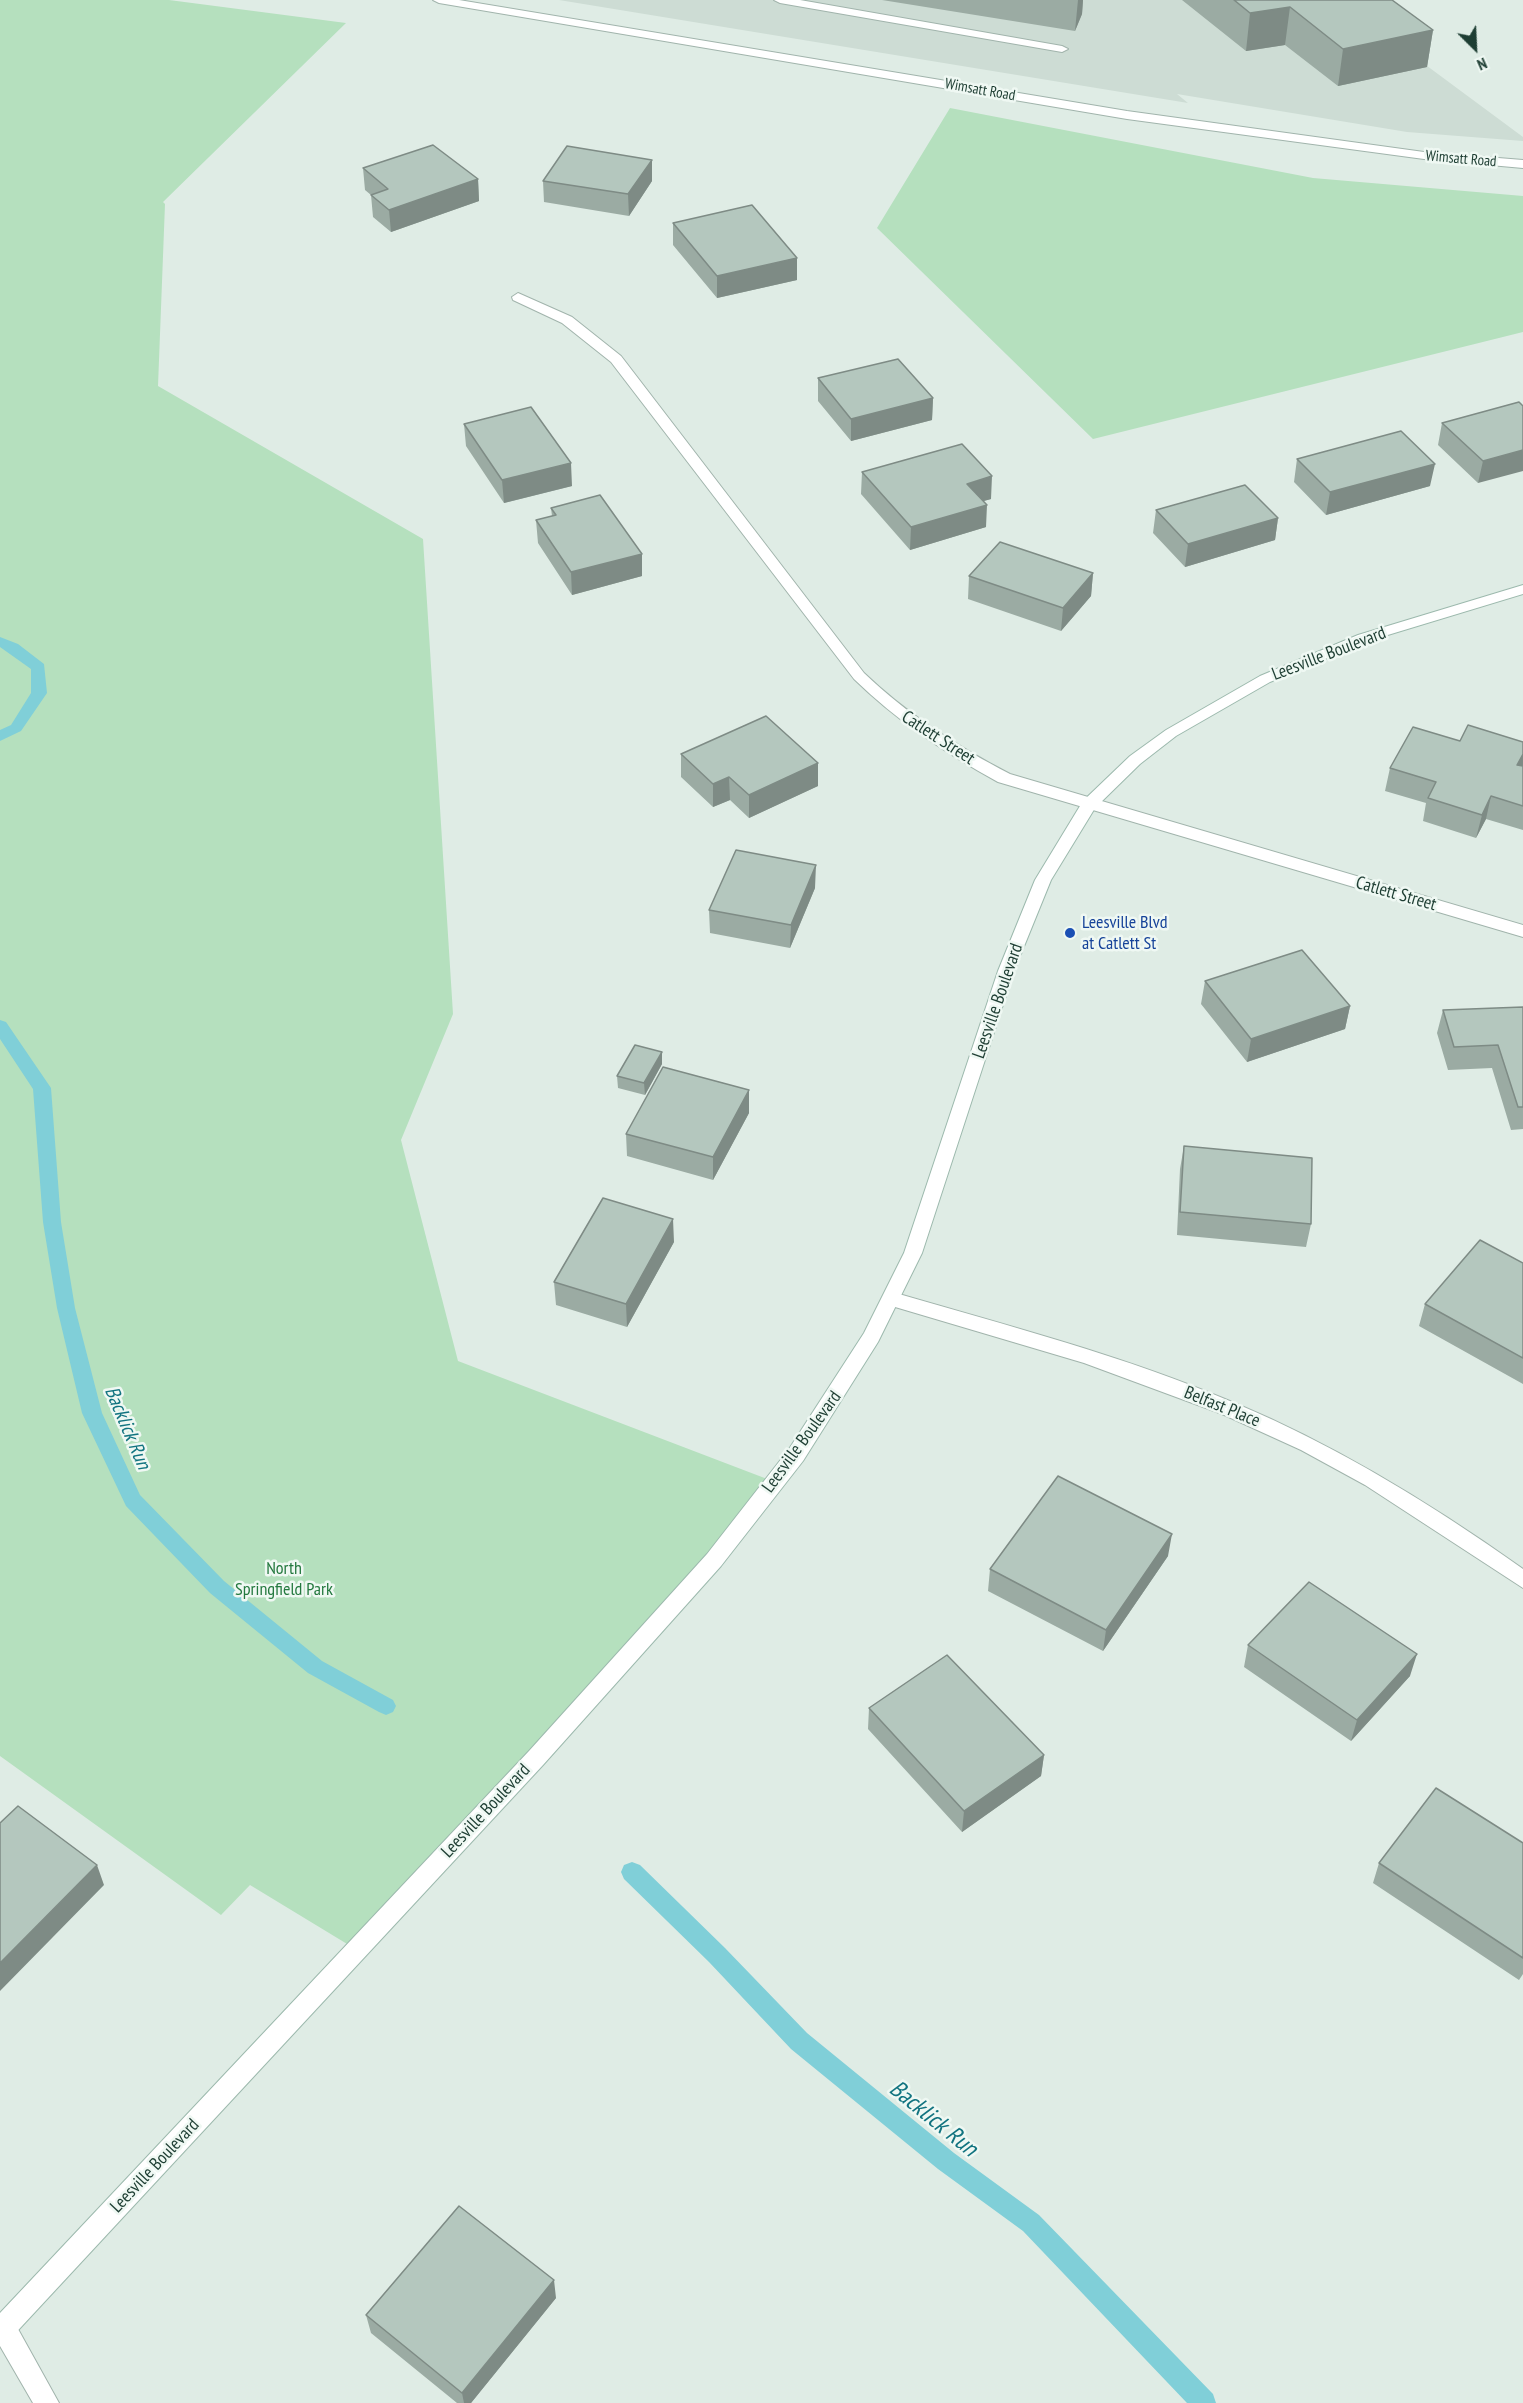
<!DOCTYPE html>
<style>
body{margin:0}
#map{position:relative;width:1523px;height:2403px;overflow:hidden;background:#dfece5;font-family:"PT Sans Narrow",sans-serif}
canvas{display:block}
.north{position:absolute;left:1445px;top:18px;width:60px;height:60px;-webkit-text-stroke:4px #eff8f3;paint-order:stroke;rotate:156deg;font-size:16px;font-weight:700;line-height:24px;text-align:center;color:#1e3e33}
.north::after{content:'';display:block;margin:auto;width:21px;height:27px;background:#1e3e33;clip-path:polygon(50% 0,100% 100%,50% 72%,0 100%)}
</style>
<div id="map">
<canvas width="1523" height="2403"></canvas>
<div class="north">N</div>
</div>
<script>
const c = document.querySelector('canvas').getContext('2d');
c.lineJoin = 'round';
function paint(path, color) { c.fillStyle = color; c.fill(path, 'evenodd'); }
function trace(path, color, width, dash) { c.strokeStyle = color; c.lineWidth = width; c.lineCap = dash ? 'butt' : 'round'; c.setLineDash(dash || []); c.stroke(path); }
function label(font, color, halo, rows, align = 'center') {
  c.font = font + ' "PT Sans Narrow",sans-serif'; c.lineWidth = 5; c.setLineDash([]); c.textBaseline = 'middle'; c.strokeStyle = halo; c.fillStyle = color; for (const [text, x, y, turn = 0] of rows) {
    c.save(); c.translate(x, y); c.rotate((+turn || 0) * Math.PI / 180); c.textAlign = isNaN(turn) ? turn : align; if (halo) c.strokeText(text, 0, 0); c.fillText(text, 0, 0); c.restore();
  }
}
paint(new Path2D(`
 M559 0H1338L1523 137V141L1407 132 1177 94 1188 103Z`), '#cddcd4');
paint(new Path2D(`
 M0 0H169L346 23 163 202 165 204 158 386 423 539 453 1014 401 1140 458 1361 775 1482 357 1950 250 1885 221 1915 0 1756Z
 M950 108 1313 178 1523 196V332L1093 439 877 228Z`), '#b5e0be');
paint(new Path2D(`
 M0 637 18 644 44 664 47 693 21 731 0 741V730L11 725 31 693V669L0 647Z
 M0 1020 6 1022 51 1088 61 1222 75 1308 102 1413 140 1495 224 1581 322 1661 393 1700 396 1706 393 1712 386 1715 379 1712 308 1673 210 1593 126 1506 82 1413 57 1308 43 1222 33 1089 0 1039Z
 M632 1862 640 1865 725 1948 807 2033 954 2153 1039 2215 1213 2394 1216 2403H1187L1023 2231 938 2169 791 2049 709 1962 624 1879 621 1872 624 1865Z`), '#80cfd8');
const lane = new Path2D(`
 M774 0H800L1062 46 1068 49 1062 52 780 3Z`);
const street = new Path2D(`
 M433 0H459L1127 111 1424 152 1523 160V168L1424 159 1127 119 439 3Z
 M518 293 572 317 621 356 864 673C908 715 956 746 1010 774L1523 925V937L998 782C945 753 897 721 854 679L611 362 562 323 513 300 512 297Z
 M892 1292C1008 1326 1126 1356 1237 1404 1339 1447 1433 1505 1523 1569V1588L1365 1485 1301 1450 1222 1414 1084 1363 885 1304 883 1299 885 1294Z
 M4 2317 13 2320 59 2403H33L0 2346V2319Z`);
const secondary = new Path2D(`
 M1523 585V594L1368 641 1270 682 1176 736 1140 764 1095 808 1051 880 1014 971 922 1253 878 1342 803 1461 721 1566 543 1765 9 2340 0 2343V2313L529 1751 707 1554 789 1449 864 1333 904 1253 998 971 1035 880 1083 801 1130 756 1166 730 1260 676 1358 635Z`);
trace(lane, '#a1b4ac', 2);
trace(street, '#a1b4ac', 2);
trace(secondary, '#9cb9ad', 2);
paint(lane, '#fff');
paint(street, '#fff');
paint(secondary, '#fff');
paint(new Path2D(`
 M882 0H1083L1082 14 1075 31Z
 M1182 0H1392L1433 30 1427 67 1338 86 1285 45 1246 51Z
 M363 168 478 179 479 201 391 232 373 217 371 195 365 190Z
 M543 181H652L629 216 544 202Z
 M673 223 797 280 717 298 673 245Z
 M818 378 933 398 932 420 851 441 818 401Z
 M1519 402 1478 483 1438 445 1442 423Z
 M464 424 572 486 504 503 466 446Z
 M1297 459 1430 486 1326 515 1294 482Z
 M862 472 991 499 983 501 986 527 910 550 861 494Z
 M551 508 642 576 572 595 538 543 536 520 552 516Z
 M1156 510 1278 518 1275 540 1185 567 1153 533Z
 M1093 573 1091 596 1061 631 968 599 969 576Z
 M1460 741 1523 742V830L1486 819 1476 838 1423 821 1426 803 1385 791 1390 768Z
 M681 754 818 786 749 818 730 800 713 807 681 777Z
 M815 888 790 948 710 933 709 910Z
 M1205 981 1350 1006 1345 1029 1247 1062 1201 1004Z
 M1523 1007V1129L1511 1130 1492 1068 1448 1070 1437 1033 1443 1010Z
 M662 1064 645 1095 618 1088 617 1076Z
 M749 1090V1113L713 1180 627 1156 626 1134Z
 M1184 1146 1311 1224 1306 1247 1177 1235 1180 1169Z
 M674 1242 627 1327 556 1305 554 1282Z
 M1523 1263V1384L1419 1326 1425 1304Z
 M1168 1556 1103 1651 988 1591 990 1569Z
 M1248 1645 1410 1676 1351 1741 1244 1667Z
 M869 1708 1044 1755 1041 1776 962 1832 868 1729Z
 M1523 1843V1974L1519 1980 1373 1883 1379 1863Z
 M556 2298 471 2403H457L371 2333 366 2315Z`), '#9baba3');
paint(new Path2D(`
 M1078 0H1083L1082 14 1075 31Z
 M1290 7 1285 45 1246 51 1250 13Z
 M1433 30 1427 67 1338 86 1343 49Z
 M652 160V181L629 216 628 194Z
 M478 179 479 201 391 232 389 210Z
 M797 258V280L717 298V276Z
 M933 398 932 420 851 441V419Z
 M1523 450V471L1478 483 1483 461Z
 M571 463 572 486 504 503 502 480Z
 M1435 464 1430 486 1326 515 1330 492Z
 M992 476 991 499 966 506 967 484Z
 M987 505 986 527 910 550 911 527Z
 M1278 518 1275 540 1185 567 1188 544Z
 M642 554V576L572 595 571 572Z
 M1093 573 1091 596 1061 631 1063 608Z
 M1523 754V766L1517 765Z
 M818 763V786L749 818V795Z
 M729 777 730 800 713 807V784Z
 M1491 796 1486 819 1476 838 1482 815Z
 M816 865 815 888 790 948 791 925Z
 M1350 1006 1345 1029 1247 1062 1251 1039Z
 M662 1052V1064L645 1095 644 1083Z
 M749 1090V1113L713 1180V1157Z
 M673 1219 674 1242 627 1327 626 1304Z
 M1172 1534 1168 1556 1103 1651 1106 1630Z
 M1417 1654 1410 1676 1351 1741 1357 1720Z
 M1044 1755 1041 1776 962 1832 964 1811Z
 M97 1865 104 1885 0 1991V1963Z
 M554 2280 556 2298 471 2403H464L462 2393Z`), '#7e8b85');
const building = new Path2D(`
 M1234 0H1392L1433 30 1343 49 1290 7 1250 13Z
 M433 145 478 179 389 210 371 195 388 189 363 168Z
 M567 146 652 160 628 194 543 181Z
 M752 205 797 258 717 276 673 223Z
 M898 359 933 398 851 419 818 378Z
 M1519 402 1523 406V450L1483 461 1442 423Z
 M531 407 571 463 502 480 464 424Z
 M1401 431 1435 464 1330 492 1297 459Z
 M962 444 992 476 967 484 987 505 911 527 862 472Z
 M1245 485 1278 518 1188 544 1156 510Z
 M600 495 642 554 571 572 536 520 556 515 551 508Z
 M1000 542 1093 573 1063 608 969 576Z
 M766 716 818 763 749 795 729 777 713 784 681 754Z
 M1468 725 1523 742V754L1517 765 1523 766V806L1491 796 1482 815 1428 798 1436 782 1390 768 1413 727 1460 741Z
 M736 850 816 865 791 925 709 910Z
 M1302 950 1350 1006 1251 1039 1205 981Z
 M1523 1007V1107H1518L1498 1045 1454 1047 1443 1010Z
 M635 1045 662 1052 644 1083 617 1076Z
 M663 1067 749 1090 713 1157 626 1134Z
 M1184 1146 1312 1158 1311 1224 1180 1212Z
 M603 1198 673 1219 626 1304 554 1282Z
 M1480 1240 1523 1263V1358L1425 1304Z
 M1058 1476 1172 1534 1106 1630 990 1569Z
 M1309 1582 1417 1654 1357 1720 1248 1645Z
 M947 1655 1044 1755 964 1811 869 1708Z
 M1436 1788 1523 1843V1958L1379 1863Z
 M18 1806 97 1865 0 1963V1823Z
 M459 2206 554 2280 462 2393 366 2315Z`);
paint(building, '#b4c7be');
trace(building, '#7e8b85', 1.5);
for (const [x, y, r, color] of [
 [1070,933,6,"#1a4fb4"]
]) { const dot = new Path2D(); dot.arc(x, y, r, 0, 2 * Math.PI); c.fillStyle = color; c.fill(dot); trace(dot, '#eff8f3', 2); }
label('15px', '#1e3e33', '#eff8f3', [
 ["Wimsatt Road",980,90,10],
 ["Wimsatt Road",1461,159,5]
]);
label('18px', '#1e3e33', '#eff8f3', [
 ["Leesville Boulevard",1329,654,-21],
 ["Catlett Street",938,738,33],
 ["Catlett Street",1396,894,16],
 ["Leesville Boulevard",998,1001,-71],
 ["Belfast Place",1222,1407,22],
 ["Leesville Boulevard",802,1442,-54],
 ["Leesville Boulevard",486,1811,-47],
 ["Leesville Boulevard",155,2166,-47]
]);
label('18px', '#164399', '#eff8f3', [
 ["Leesville Blvd",1082,923],
 ["at Catlett St",1082,944]
], 'left');
label('18px', '#24793f', '#eff8f3', [
 ["North",284,1569],
 ["Springfield Park",284,1590]
]);
label('italic 20px', '#127480', '#eff8f3', [
 ["Backlick Run",127,1428,67]
]);
label('italic 24px', '#127480', '#eff8f3', [
 ["Backlick Run",933,2119,39]
]);
</script>
